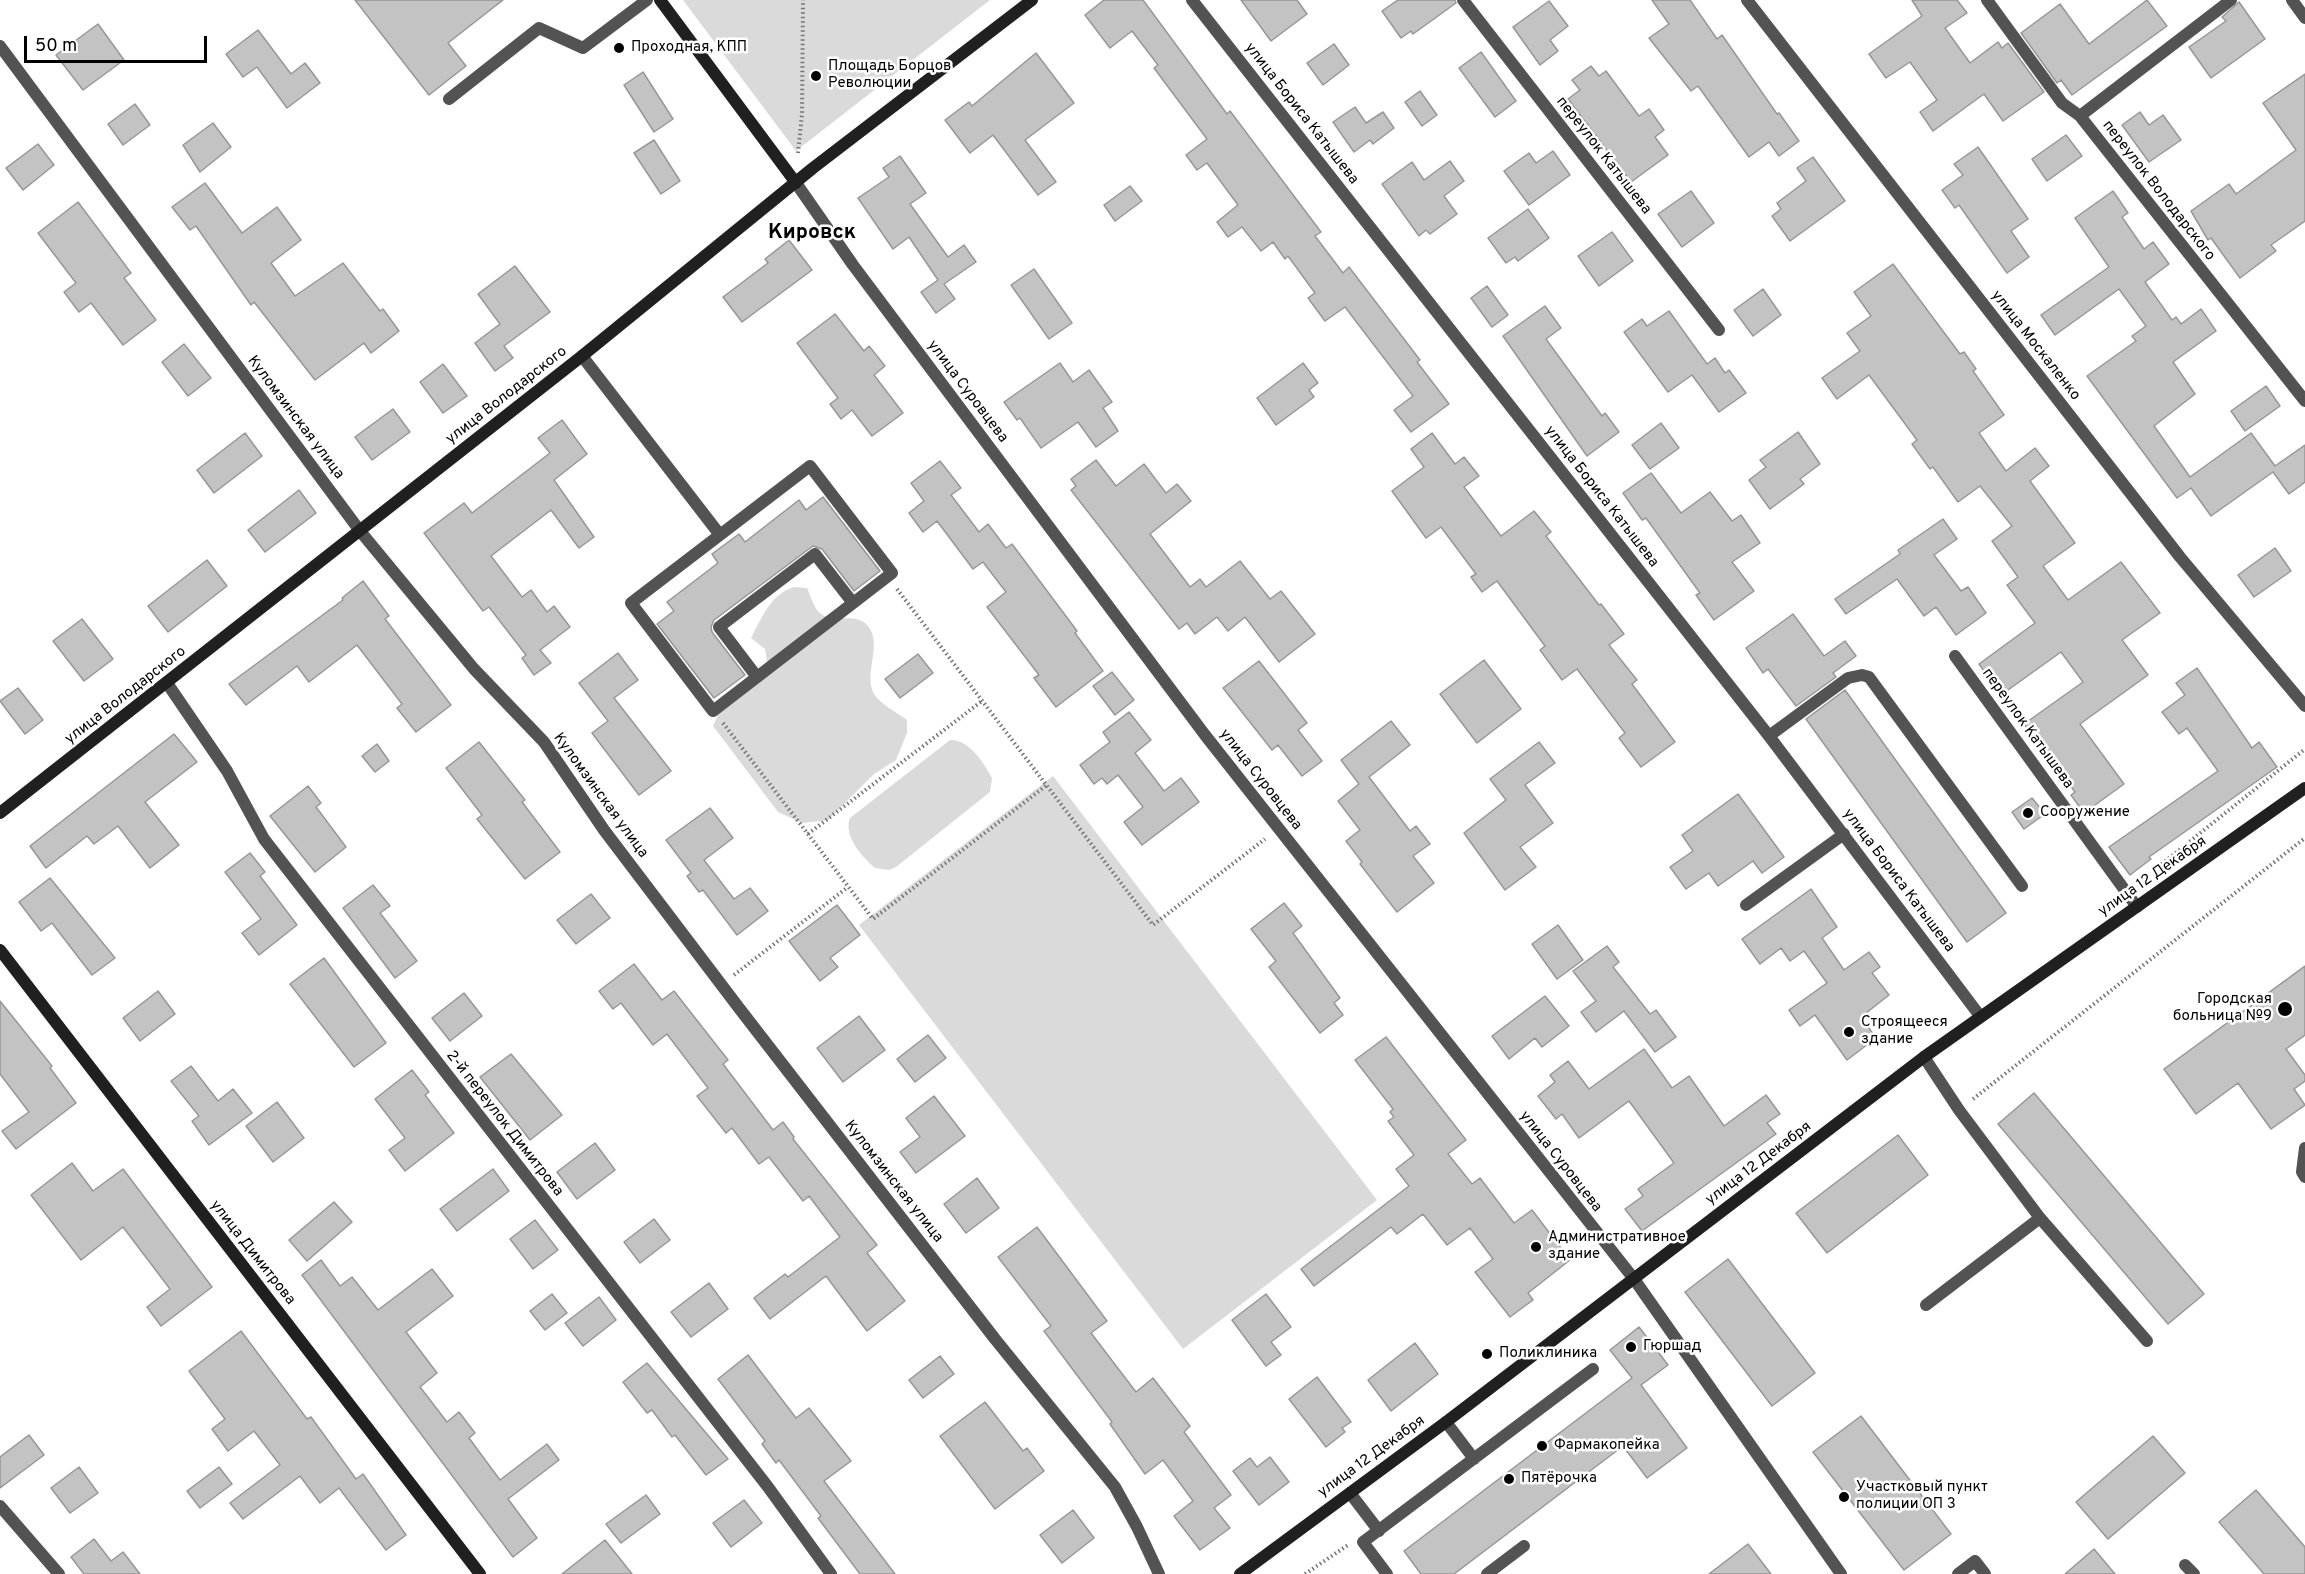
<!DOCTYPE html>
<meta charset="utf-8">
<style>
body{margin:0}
#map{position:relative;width:2305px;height:1574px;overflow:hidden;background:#fff;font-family:Overpass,sans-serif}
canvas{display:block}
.scale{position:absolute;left:24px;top:36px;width:183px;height:27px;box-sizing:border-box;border:3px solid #000;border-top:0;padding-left:8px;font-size:18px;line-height:21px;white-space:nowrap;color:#000;-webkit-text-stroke:4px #fff;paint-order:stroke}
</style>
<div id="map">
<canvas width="2305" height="1574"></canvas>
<div class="scale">50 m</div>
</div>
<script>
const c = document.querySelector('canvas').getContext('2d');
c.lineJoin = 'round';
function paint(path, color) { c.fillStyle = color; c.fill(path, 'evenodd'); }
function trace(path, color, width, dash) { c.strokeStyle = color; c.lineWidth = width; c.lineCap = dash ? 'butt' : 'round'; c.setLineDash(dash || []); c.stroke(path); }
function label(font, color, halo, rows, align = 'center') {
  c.font = font + ' Overpass,sans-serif'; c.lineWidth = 5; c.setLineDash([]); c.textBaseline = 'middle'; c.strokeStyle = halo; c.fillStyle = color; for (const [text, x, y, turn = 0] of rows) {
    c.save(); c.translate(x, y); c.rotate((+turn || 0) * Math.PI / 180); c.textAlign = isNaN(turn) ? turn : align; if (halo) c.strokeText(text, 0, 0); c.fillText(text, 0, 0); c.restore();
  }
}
paint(new Path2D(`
 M683 0H990L796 151Z
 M794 587 807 588C810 595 813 604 817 610 830 627 854 610 868 626 883 644 863 674 874 694 880 704 898 713 907 720V733L896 760 874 774 828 820 802 823 778 812 713 726 720 711 767 662 765 649 751 638C763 616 770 595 794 587Z
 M950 740C969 739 984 763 992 778L990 792 896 867 889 870 875 868C862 857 843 836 850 818Z
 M1053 776 1377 1200 1183 1349 859 925Z`), '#dadada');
const building = new Path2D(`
 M355 0H503L448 43 466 66 429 95Z
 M1104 0H1143L1227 114 1230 111 1321 232 1315 236 1343 273 1349 267 1420 360 1417 362 1449 404 1411 432 1394 410 1413 396 1345 307 1325 321 1308 298 1315 293 1288 256 1285 259 1273 242 1261 251 1242 227 1228 237 1217 222 1238 205 1207 163 1197 170 1186 155 1207 139 1154 68 1158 65 1132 31 1110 48 1085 15Z
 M1241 0H1297L1307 14 1271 41Z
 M1398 0H1455L1456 3 1413 34 1411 31 1401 38 1382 11Z
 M1652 0H1690L1717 39 1722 35 1777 114 1779 113 1799 141 1779 156 1769 142 1749 157 1698 86 1691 91 1649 38 1669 24Z
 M1912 0H1957L1967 13 1945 28 1970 63 1998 42 2002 48 2008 43 2044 92 2003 121 1984 94 1933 131 1920 112 1937 100 1910 62 1886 78 1869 54 1922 16Z
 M2147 0 2167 26 2072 95 2061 80 2057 83 2021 33 2060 4 2089 44Z
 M1549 1 1568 26 1550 40 1558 51 1540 65 1513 27Z
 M2239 2 2265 39 2211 78 2189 47 2226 21 2222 17Z
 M98 24 124 60 83 90 56 55Z
 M258 30 291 74 305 63 320 83 287 108 257 67 243 77 226 54Z
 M1334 44 1349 65 1323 85 1307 63Z
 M1481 52 1516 101 1495 117 1459 68Z
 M1036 53 1074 103 1025 140 1056 182 1038 195 993 135 970 153 945 120 969 102 972 106Z
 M1591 66 1599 76 1606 71 1639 116 1649 109 1664 130 1655 137 1668 155 1631 182 1568 99 1580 90 1572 80Z
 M643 72 673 119 654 132 624 85Z
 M2305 74V221L2271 245 2276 251 2240 278 2211 238 2208 240 2191 211 2229 184 2236 194 2296 150 2263 103Z
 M1420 91 1437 115 1422 126 1405 102Z
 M135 104 150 125 123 145 108 124Z
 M1355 107 1366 123 1383 112 1394 128 1373 144 1370 140 1354 152 1333 122Z
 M2140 112 2149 125 2163 115 2181 140 2149 162 2122 125Z
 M213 123 231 147 200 172 183 145Z
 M2066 135 2082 156 2047 181 2032 159Z
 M654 140 680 181 661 194 634 153Z
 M38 144 54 165 23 190 6 168Z
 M1978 147 2028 219 2011 231 2029 257 2007 273 1959 205 1955 208 1942 190 1963 175 1954 164Z
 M1553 151 1570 175 1529 205 1504 171 1529 153 1536 163Z
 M900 156 926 193 910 204 948 257 964 245 976 262 944 284 955 299 936 313 921 292 938 280 909 237 893 249 858 198 889 177 883 168Z
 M1813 157 1845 201 1790 241 1772 216 1781 209 1777 203 1806 181 1797 168Z
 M1450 161 1464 181 1444 196 1457 214 1430 234 1426 230 1419 236 1382 184 1412 162 1424 180Z
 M205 183 242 233 277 207 301 240 271 263 295 296 343 263 380 311 383 309 399 331 371 353 364 343 315 380 254 302 251 305 196 226 190 230 172 207Z
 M1130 186 1142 201 1115 221 1104 205Z
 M1691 191 1714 223 1682 247 1658 214Z
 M2113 191 2128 213 2122 217 2144 249 2153 242 2169 264 2145 282 2172 320 2176 317 2181 324 2201 309 2216 331 2173 362 2195 394 2154 426 2190 477 2251 433 2275 466 2305 445V482L2289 494 2273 472 2211 516 2191 488 2177 498 2087 376 2136 341 2132 336 2146 326 2119 289 2055 335 2041 315 2109 267 2075 218Z
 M78 202 131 273 124 278 156 320 123 345 91 303 79 312 64 292 76 283 38 233Z
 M1528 209 1549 238 1518 261 1515 257 1506 263 1488 238Z
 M1612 232 1633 261 1599 286 1578 256Z
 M789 240 812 270 742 322 723 297 768 263 765 259Z
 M1893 264 1960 354 1964 352 1976 369 1973 371 2004 415 1979 433 2006 471 2035 448 2049 466 2030 481 2075 543 2043 566 2068 600 2121 562 2160 613 2122 640 2148 675 2080 724 2124 784 2084 813 2071 795 2075 792 2024 724 2083 682 2061 652 2001 695 1979 664 2035 623 2007 585 2018 577 1992 541 2012 526 1980 486 1958 502 1933 467 1930 469 1912 444 1917 440 1869 375 1837 399 1822 378 1860 351 1847 333 1871 316 1854 292Z
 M515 266 550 312 504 346 513 358 495 371 475 343 500 324 478 294Z
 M1034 269 1072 323 1049 339 1011 285Z
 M1487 286 1508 315 1492 327 1471 298Z
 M1763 289 1781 315 1753 336 1734 310Z
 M1545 306 1561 328 1546 339 1602 416 1605 413 1619 432 1587 456 1503 336Z
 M1669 311 1707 364 1715 358 1725 373 1729 370 1746 393 1719 412 1692 375 1668 392 1624 332 1642 319 1647 326Z
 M835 314 864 351 869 346 885 366 874 375 903 413 872 436 852 410 841 419 830 404 838 398 797 343Z
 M184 344 211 378 188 396 162 362Z
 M1060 363 1073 382 1089 370 1112 402 1103 408 1118 431 1096 447 1078 422 1041 448 1020 418 1017 420 1004 402Z
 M1303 363 1318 383 1309 390 1314 397 1276 425 1257 398Z
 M443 364 467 396 443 413 420 382Z
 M2266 386 2280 406 2245 431 2231 411Z
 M393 409 410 432 372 460 355 437Z
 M562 420 587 454 554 480 594 537 579 548 551 510 491 556 522 597 531 590 547 612 554 606 570 627 540 650 551 663 534 675 522 658 526 655 489 607 483 611 424 533 464 503 472 513 550 453 538 438Z
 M1661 423 1679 448 1650 469 1632 445Z
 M1798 432 1820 464 1800 479 1804 484 1770 509 1749 480 1766 467 1760 460Z
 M245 433 262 456 214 493 197 470Z
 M1432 433 1455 464 1464 457 1479 476 1464 487 1501 536 1534 511 1551 532 1546 536 1599 605 1601 604 1624 634 1609 645 1637 680 1632 684 1675 742 1641 767 1619 738 1625 733 1577 669 1562 680 1540 650 1545 646 1497 581 1482 592 1471 577 1476 574 1441 527 1426 538 1392 491 1424 467 1411 449Z
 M1096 460 1116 486 1144 464 1166 493 1177 484 1191 501 1150 534 1190 587 1200 579 1206 587 1240 561 1270 599 1281 591 1315 634 1279 662 1245 617 1228 631 1217 617 1195 634 1187 623 1179 629 1071 490 1076 486 1071 479Z
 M940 461 961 488 951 495 979 532 988 524 1006 548 1012 544 1077 631 1075 633 1103 671 1056 707 1034 678 1039 675 987 607 1006 592 983 562 973 569 937 521 923 532 909 513 924 501 911 483Z
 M1651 473 1681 513 1710 492 1732 521 1741 515 1760 543 1732 562 1754 591 1714 620 1696 595 1700 593 1646 518 1642 520 1623 493Z
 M299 490 316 513 265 552 248 530Z
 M823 497 880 571 854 591 822 549 813 546 714 620 711 627 712 632 745 675 714 698 657 624 674 611 667 602 718 563 712 554 739 534 745 542 799 500 806 510Z
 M1943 519 1957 539 1934 555 1961 591 1968 587 1986 613 1956 635 1936 607 1924 616 1897 579 1846 614 1835 599 1900 554 1898 550Z
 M2275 548 2291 571 2254 597 2238 575Z
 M207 560 227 586 168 632 148 606Z
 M363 581 389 616 385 619 451 705 416 732 397 708 402 704 357 645 309 682 297 666 246 705 229 684 343 600 342 598Z
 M1793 614 1824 656 1845 641 1856 656 1833 673 1836 677 1796 706 1768 669 1763 673 1746 648Z
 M82 619 113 659 84 681 53 641Z
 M618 653 638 680 614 698 671 771 639 795 592 733 608 721 579 683Z
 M918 654 933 673 900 698 885 679Z
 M1484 660 1521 709 1477 743 1440 694Z
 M1259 661 1307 723 1298 730 1322 761 1302 776 1278 745 1272 750 1223 688Z
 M2197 668 2252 748 2259 742 2277 767 2149 857 2151 859 2130 875 2109 847 2218 771 2187 728 2179 734 2162 712 2185 695 2176 683Z
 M1112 672 1134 700 1115 715 1093 686Z
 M18 688 43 720 25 734 0 701Z
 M1845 690 2006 913 1967 942 1806 719Z
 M1129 712 1151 740 1135 753 1164 791 1181 778 1199 802 1142 845 1124 822 1143 807 1118 775 1107 784 1102 778 1094 784 1080 765 1110 742 1103 732Z
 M1391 721 1410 745 1369 777 1410 831 1416 826 1430 844 1413 856 1434 883 1397 912 1360 864 1362 862 1346 841 1360 830 1338 801 1359 784 1341 760Z
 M174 734 197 762 145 802 179 845 150 868 118 826 94 844 87 836 46 868 30 846Z
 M479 742 525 800 522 802 560 852 525 879 477 819 482 815 446 768Z
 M1539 742 1555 763 1525 785 1553 823 1520 847 1536 867 1505 890 1464 833 1506 800 1490 779Z
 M377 744 389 761 375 772 362 756Z
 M308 786 321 803 316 807 346 847 315 872 270 816Z
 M1738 794 1784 857 1762 873 1753 861 1718 886 1709 873 1686 889 1670 867 1693 851 1682 835Z
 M2032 798 2045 814 2024 829 2012 812Z
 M710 808 733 838 704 860 734 899 750 888 768 911 737 935 703 890 699 892 687 876 691 873 666 840Z
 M250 853 265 872 260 876 297 925 259 955 242 933 261 919 225 872Z
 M50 878 115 958 92 975 52 923 41 931 19 902Z
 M373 885 390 906 380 913 417 961 395 978 343 908Z
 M1811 889 1837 927 1822 938 1844 970 1869 952 1880 967 1872 973 1889 995 1861 1017 1876 1038 1847 1060 1815 1015 1800 1026 1789 1010 1827 983 1804 951 1790 961 1781 948 1760 964 1742 939Z
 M591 894 610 918 576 944 557 920Z
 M1284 903 1302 926 1293 933 1340 998 1334 1003 1343 1015 1320 1033 1269 967 1276 961 1251 929Z
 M837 905 860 935 830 958 838 967 820 981 789 941Z
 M1558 925 1583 960 1557 979 1532 944Z
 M1607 946 1619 962 1613 967 1650 1014 1656 1010 1676 1037 1655 1052 1624 1011 1596 1032 1581 1012 1596 1001 1573 971Z
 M324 958 386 1043 354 1067 290 984Z
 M634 964 662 1000 674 991 728 1060 723 1064 773 1130 783 1122 794 1137 793 1139 877 1245 867 1253 905 1301 867 1331 826 1276 770 1319 754 1298 785 1274 788 1277 840 1237 809 1196 803 1201 769 1157 759 1164 732 1128 726 1133 697 1096 708 1088 667 1034 653 1045 621 1003 613 1009 599 991Z
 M2305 966V1035L2286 1049 2305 1075V1081L2294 1089 2305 1105 2271 1129 2238 1083 2196 1114 2164 1069Z
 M158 991 175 1014 140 1041 123 1018Z
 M464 993 482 1016 450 1041 432 1018Z
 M1545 996 1569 1026 1542 1047 1535 1038 1509 1059 1492 1036Z
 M0 1001 52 1066 50 1068 76 1103 16 1149 2 1131 29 1112 0 1074Z
 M859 1016 885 1050 843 1082 817 1048Z
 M928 1035 946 1058 915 1082 897 1059Z
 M1386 1037 1466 1140 1448 1154 1472 1184 1480 1178 1514 1223 1532 1210 1570 1260 1528 1293 1533 1300 1510 1317 1475 1272 1493 1259 1470 1228 1447 1245 1423 1214 1397 1234 1391 1227 1314 1286 1301 1269 1409 1186 1396 1169 1414 1155 1388 1121 1394 1117 1390 1112 1393 1109 1355 1060Z
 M1644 1049 1672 1088 1689 1076 1724 1126 1766 1095 1780 1114 1767 1123 1776 1134 1642 1231 1625 1209 1643 1196 1638 1189 1674 1163 1629 1101 1579 1138 1562 1114 1556 1119 1538 1096 1555 1082 1550 1075 1568 1061 1589 1089Z
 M511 1054 562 1115 530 1140 480 1077Z
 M191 1066 218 1101 233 1089 252 1113 209 1145 192 1121 199 1116 171 1081Z
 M412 1070 429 1092 425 1095 454 1133 405 1171 389 1150 405 1138 375 1099Z
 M2034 1093 2204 1294 2168 1324 1998 1124Z
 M934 1096 965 1136 916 1173 900 1152 920 1137 906 1118Z
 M277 1102 304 1138 273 1162 246 1126Z
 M1898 1135 1928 1175 1827 1253 1796 1213Z
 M595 1143 615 1170 577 1199 557 1172Z
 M72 1163 93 1191 123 1169 212 1287 161 1326 147 1307 170 1289 123 1227 81 1260 31 1195Z
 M493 1169 509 1191 457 1231 440 1209Z
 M977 1178 999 1208 966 1233 944 1204Z
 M334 1202 352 1222 307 1261 289 1240Z
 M654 1219 670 1240 640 1263 624 1242Z
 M535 1220 558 1250 533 1269 510 1239Z
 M1037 1227 1107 1321 1091 1333 1136 1392 1153 1378 1190 1426 1184 1432 1231 1495 1214 1508 1230 1528 1200 1550 1174 1516 1193 1501 1163 1460 1145 1474 1110 1424 1112 1422 1044 1331 1051 1326 998 1257Z
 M1728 1259 1815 1373 1772 1406 1685 1292Z
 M321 1260 340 1286 352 1277 378 1310 432 1269 453 1296 406 1332 437 1373 420 1387 447 1422 459 1412 475 1433 469 1438 500 1480 547 1444 559 1460 508 1499 537 1538 513 1557 302 1275Z
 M709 1283 728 1309 691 1337 671 1312Z
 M552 1294 567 1313 545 1330 530 1311Z
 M1266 1294 1291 1327 1271 1342 1281 1355 1266 1366 1232 1320Z
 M599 1297 616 1320 583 1346 565 1323Z
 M1639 1327 1668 1365 1641 1385 1687 1448 1647 1478 1623 1446 1454 1574H1421L1404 1551 1632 1378 1610 1350Z
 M241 1331 307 1419 311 1417 356 1479 363 1474 406 1535 386 1550 339 1488 320 1503 300 1476 243 1519 230 1503 280 1465 254 1431 228 1451 212 1429 225 1419 189 1371Z
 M1415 1343 1438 1374 1391 1411 1368 1380Z
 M748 1355 796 1418 809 1408 851 1461 824 1481 895 1574H860L818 1518 821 1516 779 1460 776 1463 762 1444 765 1441 718 1379Z
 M940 1356 954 1374 923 1398 909 1380Z
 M647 1363 728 1459 706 1475 675 1435 672 1437 652 1410 647 1413 623 1382Z
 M1317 1377 1351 1422 1342 1428 1345 1432 1326 1447 1289 1399Z
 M985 1402 1023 1451 1027 1448 1044 1471 995 1509 940 1436Z
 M1861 1416 1951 1534 1904 1570 1813 1452Z
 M29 1435 44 1455 0 1488V1457Z
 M2153 1436 2185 1473 2108 1539 2076 1502Z
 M1270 1457 1289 1482 1259 1505 1233 1471 1250 1458 1257 1467Z
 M79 1467 98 1493 70 1513 51 1488Z
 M219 1467 232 1484 200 1508 187 1491Z
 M2256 1490 2305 1547V1574H2264L2219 1522Z
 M646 1495 660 1514 621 1543 606 1524Z
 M744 1500 762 1523 731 1547 713 1523Z
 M1073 1510 1094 1538 1062 1563 1040 1535Z
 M94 1539 111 1561 123 1552 140 1574H84L71 1557Z
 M605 1540 632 1574H562Z
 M1748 1544 1771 1574H1709Z
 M2094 1549 2115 1574H2065Z`);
paint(building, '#c3c3c3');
trace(building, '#979797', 1.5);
trace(new Path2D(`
 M798 153 802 114 803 0
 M897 589 1153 925 1265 839
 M723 723 873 919 1047 785
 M808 834 982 701
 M2158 867 2305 749
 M734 975 848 887
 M1973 1099 2305 838
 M1305 1574 1348 1545`), '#757575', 4, [1.5, 3]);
trace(new Path2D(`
 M449 99 539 28 583 48 647 0
 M582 356 720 535
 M810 466 892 573 713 711 631 603Z
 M757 677 719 627 815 554 853 603
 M1769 736 1848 678 1862 675 1869 677 2022 886
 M1746 905 1844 834
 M1924 1057 1959 1110 2040 1218 2147 1341
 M2305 1148 2302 1172 2305 1177
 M1926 1305 2040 1218
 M1446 1422 1474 1459
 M1350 1493 1379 1531
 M1387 1574 1363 1542 1593 1369
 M1487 1574 1524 1546
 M1958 1574 1975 1561 1985 1574`), '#535353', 12);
trace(new Path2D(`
 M1192 0 1769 736 1980 1016
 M1463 0 1719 330
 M1747 0 2180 557 2305 706
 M1987 0 2062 103 2080 116 2305 401
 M2292 0 2305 18
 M0 46 360 531 474 669 544 742 604 830 739 1008 995 1339 1115 1487 1137 1527 1159 1574
 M2080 116 2231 0
 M796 183 853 265 1205 735 1634 1279 1841 1574
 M1955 656 2137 907
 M167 683 227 771 264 839 768 1487 831 1574
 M0 1506 59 1574
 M2185 1565 2194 1574`), '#535353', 12);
trace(new Path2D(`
 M660 0 796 183
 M0 813 582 356 813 168 1032 0
 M0 950 480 1574
 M1240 1574 1446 1422 1924 1057 2305 788`), '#202020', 12);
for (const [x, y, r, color] of [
 [619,48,6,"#000"],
 [816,76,6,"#000"],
 [2028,813,6,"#000"],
 [2285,1009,8,"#000"],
 [1849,1032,6,"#000"],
 [1536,1247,6,"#000"],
 [1631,1347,6,"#000"],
 [1487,1354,6,"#000"],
 [1542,1446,6,"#000"],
 [1509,1479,6,"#000"],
 [1844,1497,6,"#000"]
]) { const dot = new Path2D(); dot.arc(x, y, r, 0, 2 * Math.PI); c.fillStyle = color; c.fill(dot); trace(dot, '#fff', 2); }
label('15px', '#000', '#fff', [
 ["Проходная, КПП",631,48],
 ["Площадь Борцов",828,67],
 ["Революции",828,84],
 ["Сооружение",2040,813],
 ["Городская",2272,1000,"right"],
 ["больница №9",2272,1017,"right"],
 ["Строящееся",1861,1023],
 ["здание",1861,1040],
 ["Административное",1548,1238],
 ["здание",1548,1255],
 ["Гюршад",1643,1347],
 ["Поликлиника",1499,1354],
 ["Фармакопейка",1554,1446],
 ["Пятёрочка",1521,1479],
 ["Участковый пункт",1856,1488],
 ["полиции ОП 3",1856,1505]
], 'left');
label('15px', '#000', '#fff', [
 ["улица Бориса Катышева",1301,114,52],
 ["переулок Катышева",1603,156,52],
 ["переулок Володарского",2158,191,52],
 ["улица Москаленко",2035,346,52],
 ["улица Суровцева",967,392,53],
 ["улица Володарского",507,396,-38],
 ["Куломзинская улица",295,418,53],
 ["улица Бориса Катышева",1601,497,52],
 ["улица Володарского",126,696,-38],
 ["переулок Катышева",2027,729,54],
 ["улица Суровцева",1260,780,52],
 ["Куломзинская улица",600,796,54],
 ["улица 12 Декабря",2153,877,-35],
 ["улица Бориса Катышева",1898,881,53],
 ["2-й переулок Димитрова",504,1124,52],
 ["улица Суровцева",1560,1162,52],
 ["улица 12 Декабря",1759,1164,-37],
 ["Куломзинская улица",893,1182,52],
 ["улица Димитрова",252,1253,52],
 ["улица 12 Декабря",1372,1457,-36]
]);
label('bold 21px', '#000', '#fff', [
 ["Кировск",812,234]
]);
</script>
